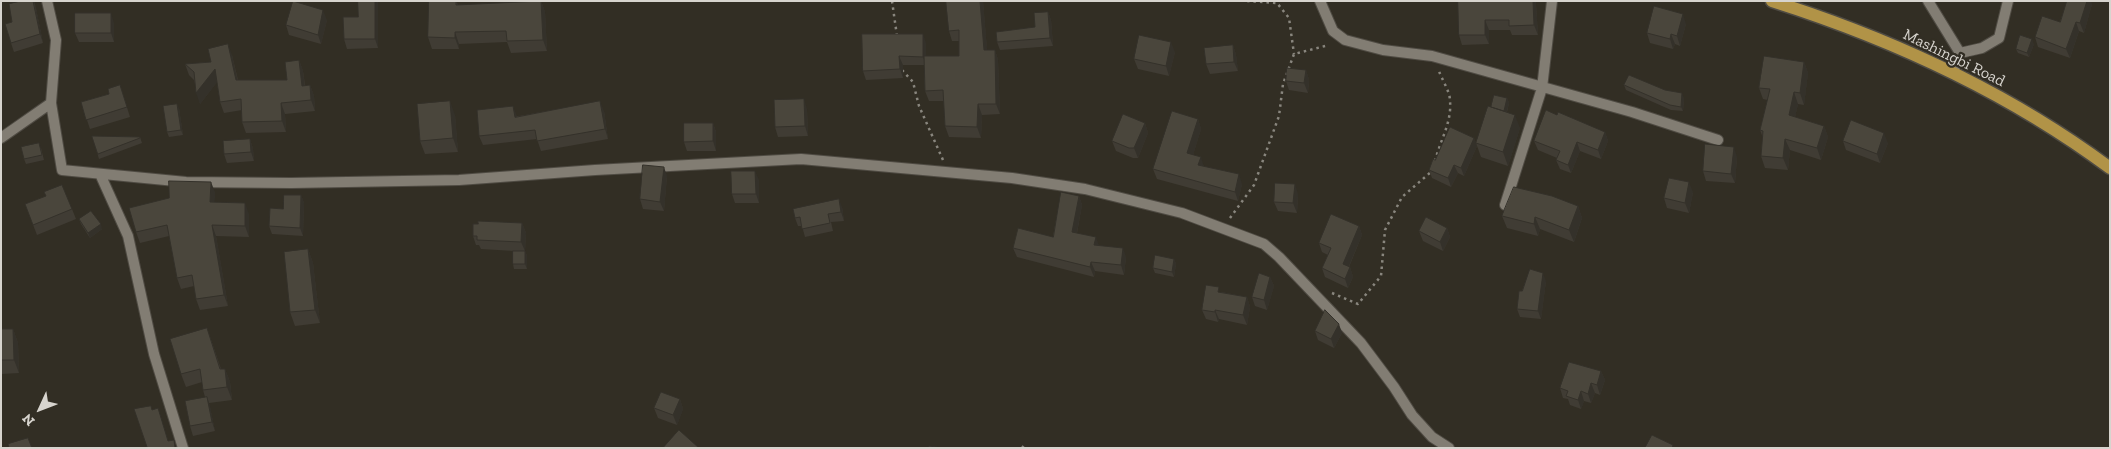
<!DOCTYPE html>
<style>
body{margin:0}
#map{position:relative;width:2111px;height:449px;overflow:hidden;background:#322e24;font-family:"Zilla Slab",serif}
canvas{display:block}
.frame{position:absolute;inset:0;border:2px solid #d7d4ce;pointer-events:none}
.north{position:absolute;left:15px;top:384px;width:50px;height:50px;-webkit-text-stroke:4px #322e24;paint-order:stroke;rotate:227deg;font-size:14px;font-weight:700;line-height:20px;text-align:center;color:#d7d4ce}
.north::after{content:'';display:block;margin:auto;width:18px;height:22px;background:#d7d4ce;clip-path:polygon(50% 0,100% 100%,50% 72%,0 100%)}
</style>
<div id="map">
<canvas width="2111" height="449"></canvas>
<div class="frame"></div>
<div class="north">N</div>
</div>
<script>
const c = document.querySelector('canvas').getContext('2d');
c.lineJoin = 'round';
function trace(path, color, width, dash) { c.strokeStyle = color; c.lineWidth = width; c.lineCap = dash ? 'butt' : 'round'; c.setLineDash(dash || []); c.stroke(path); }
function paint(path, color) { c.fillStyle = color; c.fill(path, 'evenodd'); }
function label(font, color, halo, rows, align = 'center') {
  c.font = font + ' "Zilla Slab",serif'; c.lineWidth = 4.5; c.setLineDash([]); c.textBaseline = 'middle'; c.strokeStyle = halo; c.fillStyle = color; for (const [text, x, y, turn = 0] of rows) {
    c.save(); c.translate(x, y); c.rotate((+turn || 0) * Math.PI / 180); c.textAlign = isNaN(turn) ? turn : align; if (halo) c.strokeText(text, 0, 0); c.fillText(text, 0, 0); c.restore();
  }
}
const minor = new Path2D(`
 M47 1 56 40 51 103 62 170 186 182 291 183 459 180 595 170 801 159 1012 178 1085 189 1182 213 1264 244 1279 257 1361 343 1394 387 1412 415 1432 437 1449 448
 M1320 1 1333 31 1345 40 1383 50 1432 56 1632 112 1718 140
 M1928 1 1960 53 1953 73
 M1960 53 1982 48 1999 38 2008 1
 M1 138 51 103
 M100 174 128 236 154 354 183 448
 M1505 205 1542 88 1552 1`);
const primary = new Path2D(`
 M1772 1C1892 39 2009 93 2110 168`);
trace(minor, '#4f4b43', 12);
trace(primary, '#4f4b43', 15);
trace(new Path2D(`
 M892 1 897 36
 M1247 1 1277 3 1289 18 1294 54
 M902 70 913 82 919 106 943 160
 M1435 161C1440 141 1452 122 1450 101 1450 91 1442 80 1439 71
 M1230 218 1254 185 1279 116 1283 84 1294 54 1329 45
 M1332 293 1358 304 1381 276 1385 230 1402 197 1432 171
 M1022 448 1025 444`), '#89867e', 2.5, [2.5, 4]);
trace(minor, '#827d73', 10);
trace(primary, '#b19347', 12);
paint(new Path2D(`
 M34 1 36 8 43 43 14 52 11 43 12 22Z
 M358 1H377L378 4V48L347 49 344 39 358 17Z
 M429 1H456L458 5 541 1 545 12 547 51 511 53 507 42 459 44V49H432L428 37Z
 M946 1H983L987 50H995L998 60 1000 114 982 115 981 138 949 137 945 126 944 101H929L925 91 924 65H903V78L866 80 863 71 926 43V56H959V41H952L949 31Z
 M1458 1H1535L1536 4 1538 35H1512L1510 30H1489V44L1462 45 1459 35Z
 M2092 4 2084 33 2079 31 2070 58 2038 47 2035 37Z
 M1048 12 1051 20 1053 46 1000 50 997 42 1035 27Z
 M327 20 321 44 289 35 286 25Z
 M114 23V42H79L75 33Z
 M1686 24 1680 46 1675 44 1673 49 1650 43 1647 33Z
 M2034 44 2029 57 2018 53 2016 49Z
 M1233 45 1236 55 1238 71 1210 74 1206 64Z
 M1175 52 1169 76 1138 69 1134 59Z
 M232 55 238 80H287L299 60 303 71 305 85H310L314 96 315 111 285 114 286 132 246 133 242 122V110L224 113 220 102 217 82 200 104 194 80 189 75 185 64 211 62Z
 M1804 62 1808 73 1804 105 1798 104 1795 117 1824 126 1828 137 1821 160 1790 150 1788 170 1765 168 1761 156 1763 138 1760 130 1768 100 1763 99 1759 88Z
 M1306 70 1309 80 1308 93 1289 90 1286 81Z
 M120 85 130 117 90 129 81 102 109 94Z
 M1624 85 1665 90 1684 98 1683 111 1671 110 1626 90Z
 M1507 98 1509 103 1507 112 1520 128 1508 166 1481 157 1476 143 1491 107Z
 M179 108 183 135 169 137 167 132Z
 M807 109 808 136 778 137 775 127Z
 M604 111 608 139 541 151 537 139 483 145 479 136 517 116Z
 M455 115 458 152 425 154 420 141Z
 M1198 119 1201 129 1193 155 1204 166 1242 184 1238 201 1157 179 1153 169Z
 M713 123 716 132V151H687L684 142Z
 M1145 123 1148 133 1138 158H1133L1116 151 1112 141Z
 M1605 132 1608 141 1601 159 1580 151 1571 173 1560 169 1556 160 1557 158 1538 150 1534 141Z
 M92 136 140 137 142 143 99 159Z
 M1474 138 1477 146 1464 176 1458 173 1451 187 1432 178 1429 170 1435 160Z
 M250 139 253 149 254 161 227 163 224 154Z
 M1843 141 1888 143 1880 163 1846 150Z
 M41 148 44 160 26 164 24 159Z
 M1737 157 1735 183 1706 181 1703 171Z
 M667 176 664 211 643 209 640 199Z
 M759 180V203H735L732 194Z
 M215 192 214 202 249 214V237L216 236 228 306 200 310 196 299 194 286 181 289 177 278 169 236 140 243 136 232Z
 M1693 192 1689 213 1667 208 1664 198Z
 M1298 194 1297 213 1278 211 1274 202Z
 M301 195 304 203 303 236 272 234 269 226 283 209Z
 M1079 196 1082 205 1077 233 1099 245 1126 257 1124 275 1095 271 1094 277 1017 257 1013 248 1053 237Z
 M25 204 72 209 76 219 37 235Z
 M1578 206 1582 218 1574 242 1540 229 1538 236 1507 228 1502 216Z
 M842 207 844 221 831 222 833 231 805 237 802 226H798L795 218Z
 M79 219 102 229 90 238 81 224Z
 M522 223 526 233 525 251 527 256V269H514L513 264 514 251 481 249 479 245H476L473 236Z
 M1359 226 1362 235 1349 267H1350L1353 277 1348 288 1325 277 1322 268 1328 255 1322 252 1319 243Z
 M1447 228 1450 237 1443 251 1423 241 1419 231Z
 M308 249 313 263 320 323 295 326 290 312Z
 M1174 259 1176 264 1174 277 1155 273 1153 268Z
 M1270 277 1274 286 1267 310 1255 306 1252 297Z
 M1546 281 1541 319 1520 317 1517 309 1522 291Z
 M1221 292 1247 297 1250 307 1247 325 1219 319 1218 322 1206 319 1202 310Z
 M207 328 221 369H225L230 382 232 400 209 403 215 431 193 436 190 426 205 397 203 390 202 382 186 387 181 374Z
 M1 329H13L18 343 19 373 1 374Z
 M1315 331 1342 333 1334 348 1318 340Z
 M1601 371 1605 380 1600 395 1595 393 1591 403 1584 401 1581 409 1570 405 1568 399 1563 398 1560 388Z
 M680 399 683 409 677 425 658 418 654 408Z`), '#403c34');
paint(new Path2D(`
 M34 1 36 8 43 43 40 34Z
 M375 1H377L378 4V48L375 39Z
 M541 1 545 12 547 51 543 40Z
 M980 1H983L988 60 984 50Z
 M1533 1H1535L1536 4 1538 35 1534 25Z
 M2087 1H2091L2092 4 2084 33 2080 23Z
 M323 10 327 20 321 44 318 35Z
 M1048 12 1051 20 1053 46 1050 38Z
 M111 13 114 23V42L111 33Z
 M1683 14 1686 24 1680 46 1677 36Z
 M1485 20 1489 30V44L1485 35Z
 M2076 22 2079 31 2070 58 2066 49Z
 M455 32 459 44V49L455 38Z
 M923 34 926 43V65L923 57Z
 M1671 34 1675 44 1673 49 1670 39Z
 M2032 39 2034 44 2029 57 2027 53Z
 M1171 42 1175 52 1169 76 1166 66Z
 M228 44 232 55 240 91 236 80Z
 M1233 45 1236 55 1238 71 1234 62Z
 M995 50 998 60 1000 114 996 104Z
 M899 56 903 65V78L900 69Z
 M299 60 303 71 306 97 302 86Z
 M1804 62 1808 73 1804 105 1800 93Z
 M215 69 219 80 200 104 196 93Z
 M1306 70 1309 80 1308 93 1304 83Z
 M310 85 314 96 315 111 311 100Z
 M1794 92 1798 104 1793 127 1789 115Z
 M1682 93 1684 98 1683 111 1681 107Z
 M1507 98 1509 103 1505 118 1503 113Z
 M804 99 807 109 808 136 805 126Z
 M450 101 455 115 458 152 453 138Z
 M600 101 604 111 608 139 605 129Z
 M281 103 285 114 286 132 282 121Z
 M177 104 179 108 183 135 181 130Z
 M978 104 982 115 981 138 977 127Z
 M513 106 517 116 518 126 515 117Z
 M1515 115 1520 128 1508 166 1503 152Z
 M1198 119 1201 129 1191 162 1187 153Z
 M713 123 716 132V151L713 141Z
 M1145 123 1148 133 1138 158 1134 148Z
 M1824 126 1828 137 1821 160 1817 148Z
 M1605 132 1608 141 1601 159 1598 150Z
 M1884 133 1888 143 1880 163 1877 154Z
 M1474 138 1477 146 1464 176 1461 168Z
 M250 139 253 149 254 161 251 152Z
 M1785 139 1790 150 1788 170 1783 158Z
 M1577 142 1580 151 1571 173 1568 165Z
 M1734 147 1737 157 1735 183 1731 174Z
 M1201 157 1204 167 1198 165Z
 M1454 165 1458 173 1451 187 1448 178Z
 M664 167 667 176 664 211 660 202Z
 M755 171 759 180V203L756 194Z
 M1239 174 1242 184 1238 201 1235 192Z
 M211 182 215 192 214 213 210 202Z
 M1689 182 1693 192 1689 213 1685 203Z
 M1295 184 1298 194 1297 213 1293 203Z
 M301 195 304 203 303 236 300 228Z
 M1079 196 1082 205 1075 242 1072 232Z
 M839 199 842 207 844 221 841 212Z
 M245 203 249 214V237L245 226Z
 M1578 206 1582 218 1574 242 1569 230Z
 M1535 217 1540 229 1538 236 1534 224Z
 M522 223 526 233 525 251 521 242Z
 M101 224 102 229 90 238 88 233Z
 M212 225 216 236 228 306 224 295Z
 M1359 226 1362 235 1346 273 1343 264Z
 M1447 228 1450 237 1443 251 1440 242Z
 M1096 237 1099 246 1094 245Z
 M1123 248 1126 257 1124 275 1121 265Z
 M308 249 313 263 320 323 315 310Z
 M525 251 527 256V269L525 264Z
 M1174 259 1176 264 1174 277 1172 272Z
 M1091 262 1095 271 1094 277 1090 267Z
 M1350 267 1353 277 1348 288 1345 279Z
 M1543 273 1546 281 1541 319 1538 311Z
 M1270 277 1274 286 1267 310 1264 300Z
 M1247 297 1250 307 1247 325 1243 315Z
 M1215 310 1219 319 1218 322 1215 312Z
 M1339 324 1342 333 1334 348 1331 339Z
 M13 329 18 343 19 373 14 360Z
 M225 369 230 382 232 400 227 387Z
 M1601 371 1605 380 1600 395 1597 385Z
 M1591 383 1595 393 1591 403 1588 394Z
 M1581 391 1584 401 1581 409 1578 400Z
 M207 397 210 406 215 431 212 422Z
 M680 399 683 409 677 425 673 415Z`), '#34312a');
const building = new Path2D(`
 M21 1H33L40 34 11 43 5 24 12 22 9 4Z
 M293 1 323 10 318 35 286 25Z
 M358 1H375V39H344L343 17H358Z
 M429 1H456V5L541 1 543 40 507 41 506 31 455 32V38L428 37Z
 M946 1H980L984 50H995L996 104H978L977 127 945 126 943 90 925 91 924 56H959V30L949 31Z
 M1458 1H1533L1534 25 1509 26V20H1485V35H1459Z
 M2067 1H2087L2080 23 2076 22 2066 49 2035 37 2042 16 2060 22Z
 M1654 6 1683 14 1677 36 1671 34 1670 39 1647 33Z
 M1048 12 1050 38 997 42 996 32 1035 27 1034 13Z
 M75 13H111V33H75Z
 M862 34H923V57L899 56 900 69 863 71Z
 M1139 35 1171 42 1166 66 1134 59Z
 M2020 35 2032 39 2027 53 2016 49Z
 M228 44 236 80H287L285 62 299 60 302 86 310 85 311 100 281 103 282 121 242 122 241 99 220 102 215 69 196 93 194 72 185 64 211 62 208 49Z
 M1233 45 1234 62 1206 64 1204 48Z
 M1764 56 1804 62 1800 93 1794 92 1789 115 1824 126 1817 148 1785 139 1783 158 1761 156 1763 131 1760 130 1770 89 1759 88Z
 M1287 68 1306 70 1304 83 1286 81Z
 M1629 75 1665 90 1682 93 1681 107 1670 105 1624 85Z
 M120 85 127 107 86 120 81 102 109 94 108 89Z
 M1494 95 1507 98 1504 111 1491 107Z
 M804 99 805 126 775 127 774 100Z
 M450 101 453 138 420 141 417 104Z
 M600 101 605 129 537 141 535 130 479 136 477 110 513 106 515 117Z
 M177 104 181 130 167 132 163 106Z
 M1488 106 1515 115 1503 152 1476 143Z
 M1546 110 1557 115 1558 112 1605 132 1598 150 1577 142 1568 165 1556 160 1560 151 1534 141Z
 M1172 111 1198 119 1187 153 1201 157 1198 165 1239 174 1235 192 1153 169Z
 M1123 114 1145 123 1134 148H1129L1112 141Z
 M1851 120 1884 133 1877 154 1843 141Z
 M684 123H713V141L684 142Z
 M1450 127 1474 138 1461 168 1454 165 1448 178 1429 170 1433 159 1435 160Z
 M92 136 140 137V138L98 154Z
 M250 139 251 152 224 154 223 141Z
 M39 143 42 155 24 159 21 147Z
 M1705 144 1734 147 1731 174 1703 171Z
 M643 165 664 167 660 202 640 199Z
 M731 171H755L756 194H732Z
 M1669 178 1689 182 1685 203 1664 198Z
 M169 181 211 182 210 202 245 203V226L212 225 224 295 196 299 192 275 177 278 167 225 136 232 129 208 169 198Z
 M1275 183 1295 184 1293 203 1274 202Z
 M62 185 72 209 33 225 25 204 46 196 44 192Z
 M1514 187 1552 196 1578 206 1569 230 1535 217 1534 224 1502 216Z
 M1061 192 1079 196 1072 232 1096 237 1094 245 1123 248 1121 265 1091 262 1090 267 1013 248 1018 228 1053 237Z
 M284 195H301L300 228 269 226 270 208 283 209Z
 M839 199 841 212 828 214 830 223 802 229 800 217 795 218 793 209Z
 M91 211 101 224 88 233 79 219Z
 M1331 214 1359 226 1343 264 1350 267 1345 279 1322 268 1331 248 1319 243Z
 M1426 217 1447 228 1440 242 1419 231Z
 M478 221 522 223 521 242 477 240V236H473V224H478Z
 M308 249 315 310 290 312 284 252Z
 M513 251H525V264H513Z
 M1155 255 1174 259 1172 272 1153 268Z
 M1530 269 1543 273 1538 311 1517 309 1519 291H1522Z
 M1259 273 1270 277 1264 300 1252 297Z
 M1206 285 1219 287 1218 292 1247 297 1243 315 1215 310V312L1202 310Z
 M1325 310 1339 324 1331 339 1315 331Z
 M207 328 220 369H225L227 387 203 390 200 369 181 374 170 339Z
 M1 329H13L14 360H1Z
 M1569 362 1601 371 1597 385 1591 383 1588 394 1581 391 1578 400 1566 396 1568 391 1560 388Z
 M661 392 680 399 673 415 654 408Z
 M207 397 212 422 190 426 185 401Z
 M151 406 152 410 158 408 168 441 174 440 175 448H143L147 447 134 409Z
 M679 430 699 448H663Z
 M1652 435 1673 445 1672 448H1645Z
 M28 438 32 448H9L8 444Z
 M929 446 943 448H929Z`);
paint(building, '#4a463c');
trace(building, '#34312a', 1);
label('16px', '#d7d4ce', '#322e24', [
 ["Mashingbi Road",1954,58,26]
]);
</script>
